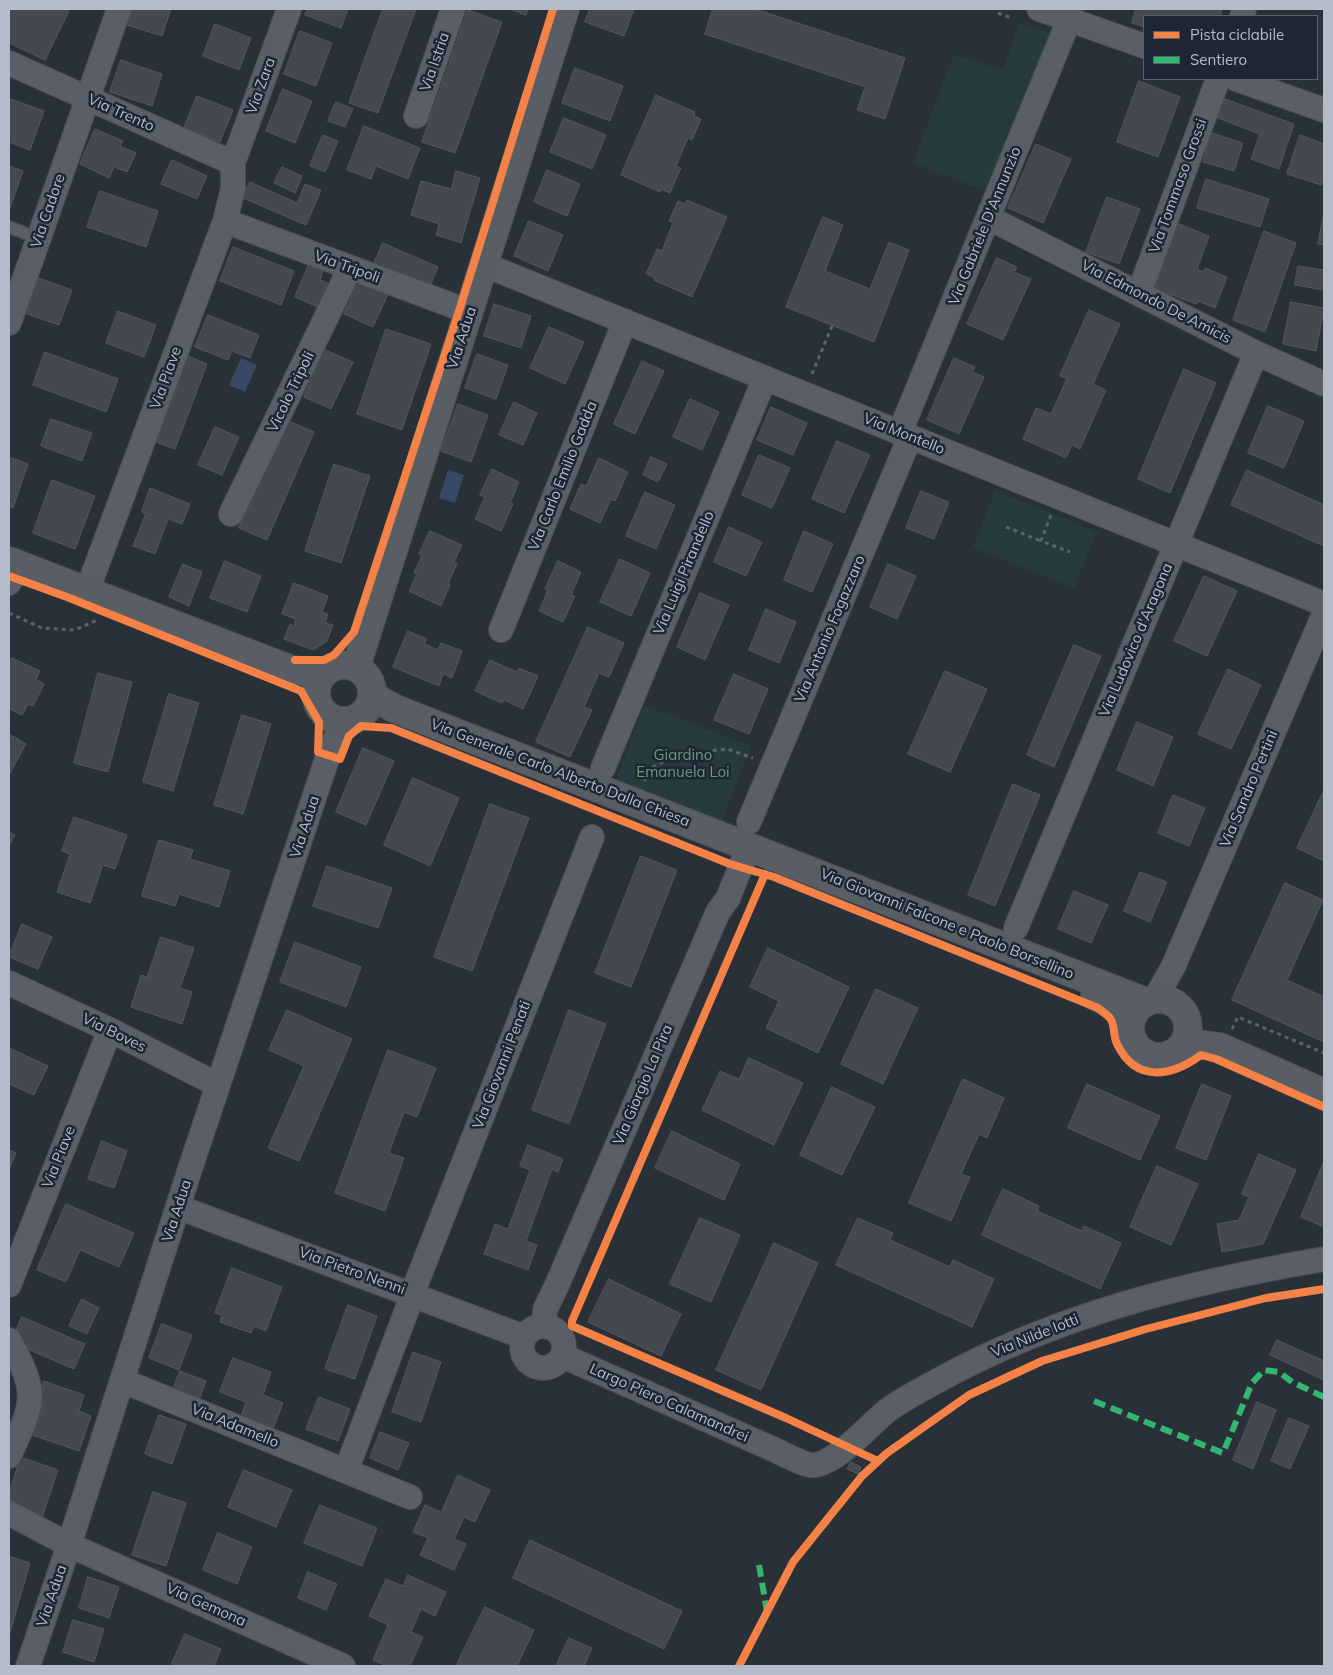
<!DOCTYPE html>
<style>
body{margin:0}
#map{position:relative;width:1333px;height:1675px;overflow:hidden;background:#2a3038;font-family:Mulish,sans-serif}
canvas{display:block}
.frame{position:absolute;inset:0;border:10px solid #b4bcc9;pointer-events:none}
.legend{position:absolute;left:1143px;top:15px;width:175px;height:65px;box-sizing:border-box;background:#1d2633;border:1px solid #59626f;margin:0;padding:6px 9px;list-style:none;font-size:15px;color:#b4bcc9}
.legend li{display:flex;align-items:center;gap:10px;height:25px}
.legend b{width:25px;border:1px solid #59626f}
</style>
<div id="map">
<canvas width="1333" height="1675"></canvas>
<div class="frame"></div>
<ul class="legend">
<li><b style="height:6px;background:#f48246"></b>Pista ciclabile</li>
<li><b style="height:6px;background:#33b770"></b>Sentiero</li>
</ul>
</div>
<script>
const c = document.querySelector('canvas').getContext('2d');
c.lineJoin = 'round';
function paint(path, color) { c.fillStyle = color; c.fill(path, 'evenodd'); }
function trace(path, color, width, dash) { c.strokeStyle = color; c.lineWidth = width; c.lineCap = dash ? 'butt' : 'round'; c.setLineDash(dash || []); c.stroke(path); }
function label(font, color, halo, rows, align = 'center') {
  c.font = font + ' Mulish,sans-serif'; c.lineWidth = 5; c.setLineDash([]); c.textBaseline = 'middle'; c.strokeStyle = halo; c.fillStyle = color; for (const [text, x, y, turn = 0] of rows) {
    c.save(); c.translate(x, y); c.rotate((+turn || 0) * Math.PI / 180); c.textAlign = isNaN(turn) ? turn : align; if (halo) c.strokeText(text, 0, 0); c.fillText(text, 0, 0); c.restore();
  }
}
paint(new Path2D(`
 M1019 22 1055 34 990 193 913 163 954 54 1003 70Z
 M995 491 1097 531 1074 588 973 547Z
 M644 705 751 746 722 821 616 780Z`), '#273a3e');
paint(new Path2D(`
 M241 358 257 365 245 392 229 385Z
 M448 470 464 475 455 503 439 498Z`), '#384963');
const building = new Path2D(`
 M9 9H63L69 11 45 60 9 43Z
 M132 9H171L162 36 127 25Z
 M308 9H348L341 28 305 15Z
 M383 9H416L378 113 349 103Z
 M510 9H528L526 15Z
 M590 9H634L624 36 585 22Z
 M713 9H755L905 58 885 119 857 110 865 87 705 34Z
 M1136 9H1222L1220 16H1144V27L1132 23Z
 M468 10 502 22 455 153 422 142Z
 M215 24 251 38 239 70 203 56Z
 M300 31 332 43 316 86 284 74Z
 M121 60 162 74 152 106 110 92Z
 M575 68 623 86 610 121 562 103Z
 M1139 81 1180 97 1158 157 1117 142Z
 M283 89 312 101 295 143 266 131Z
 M656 95 695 112 694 116 701 119 692 140 688 138 676 166 681 168 670 193 661 189 660 192 621 175Z
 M197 96 233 110 220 142 184 128Z
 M11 99 44 111 30 150 9 142V105Z
 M1225 99 1294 124 1279 169 1251 159 1260 134 1218 118Z
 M336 102 353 109 345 127 328 121Z
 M564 118 606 135 592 169 550 152Z
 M364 126 420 148 408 179 376 166 371 179 347 170Z
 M95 129 123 141 120 146 136 153 127 172 114 167 109 178 80 164Z
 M1212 133 1243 143 1234 171 1203 162Z
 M323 135 338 141 325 172 310 166Z
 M1300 135 1324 144V175L1321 185 1287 174Z
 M1036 144 1071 159 1043 223 1008 208Z
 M172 160 207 176 197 199 161 184Z
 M9 166 23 171 10 208H9Z
 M282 167 302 176 295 193 274 183Z
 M547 170 580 184 567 216 534 202Z
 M456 171 480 178 461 243 436 235 439 224 411 215 421 181 451 189Z
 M1206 179 1269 199 1260 227 1197 208Z
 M250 182 297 203 305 184 321 190 306 225 243 198Z
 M100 191 158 211 146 247 87 227Z
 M1107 197 1140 209 1119 264 1086 252Z
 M687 200 727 217 692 297 654 280 655 278 646 274 657 249 662 251 673 223 669 221 678 201 685 204Z
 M1324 213V245L1318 244Z
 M823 217 843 225 825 271 870 289 889 242 909 250 874 342 786 307Z
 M529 221 563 235 548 271 514 256Z
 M1179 224 1209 236 1197 269 1203 272 1205 268 1227 277 1215 308 1198 301 1196 304 1154 288Z
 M1264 231 1296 243 1265 332 1233 320Z
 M383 243 438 267 429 288 374 263Z
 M233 247 294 271 281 305 220 281Z
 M997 258 1017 267 1014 272 1031 279 1003 340 967 324Z
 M310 262 324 268 320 280 332 285 322 309 295 297Z
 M1298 266 1324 270V295V290L1295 285Z
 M39 278 72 290 59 325 27 314Z
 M359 281 388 294 373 327 344 314Z
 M1291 302 1324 308 1316 351 1283 344Z
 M494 304 531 316 521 348 484 336Z
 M1089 310 1120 324 1093 384 1106 390 1080 449 1072 445 1066 458 1023 439 1036 408 1051 414 1067 379 1060 376Z
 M118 311 156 325 144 357 106 343Z
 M208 315 259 335 250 358 232 351 228 360 195 347Z
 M549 327 584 342 565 384 530 368Z
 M386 329 431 344 402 430 357 414Z
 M325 350 353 362 331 409 304 397Z
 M45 352 118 379 106 412 33 385Z
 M477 354 508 365 496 399 465 388Z
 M188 356 207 364 175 449 156 442Z
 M954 358 975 367 972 372 984 377 959 434 927 420Z
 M642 361 664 371 635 434 614 424Z
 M1184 369 1216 383 1170 493 1138 479Z
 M690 399 719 412 702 450 673 437Z
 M514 402 537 413 523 445 499 435Z
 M458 404 488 415 471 462 441 451Z
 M1268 406 1304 421 1284 468 1248 453Z
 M771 407 807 423 793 455 757 440Z
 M51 419 92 433 82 461 41 446Z
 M286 420 314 432 267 540 239 528Z
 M215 427 239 437 222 475 198 465Z
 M837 441 870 455 844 513 812 499Z
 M759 455 790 468 772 508 742 495Z
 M9 457 28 464 13 508 9 506Z
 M651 457 667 464 658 482 643 475Z
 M599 458 628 472 615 501 611 499 600 523 570 509 581 484 586 486Z
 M334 464 370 476 341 563 305 551Z
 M492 469 519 482 510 503 513 504 501 531 475 519 485 497 480 495Z
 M1247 470 1324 505V546L1231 505Z
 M52 480 95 496 75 549 33 533Z
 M150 488 190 504 182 524 168 519 155 554 133 546 146 513 142 512Z
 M921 491 949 502 934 539 906 528Z
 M645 492 675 505 656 549 626 536Z
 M729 527 762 542 746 576 714 562Z
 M430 531 462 545 454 562 457 564 448 584 450 585 441 606 409 591 417 574 414 573 422 555 419 554Z
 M804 531 833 544 812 592 784 580Z
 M620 559 650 573 631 616 600 602Z
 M225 561 261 576 247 612 210 598Z
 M558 561 581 572 571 595 575 596 563 622 539 611 548 590 545 589Z
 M183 564 202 572 189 606 169 597Z
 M888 564 916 576 897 619 870 607Z
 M1204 576 1237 591 1207 656 1174 641Z
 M294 583 328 596 322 612 328 614 325 623 333 625 327 641 313 650 284 639 290 624 294 626 296 619 282 614Z
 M700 593 729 605 705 660 677 647Z
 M766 609 796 622 779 663 749 650Z
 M588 627 624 643 609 677 599 673 584 707 592 710 570 757 536 742Z
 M408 631 427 639 424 644 438 650 441 643 462 651 452 678 443 674 439 686 393 667Z
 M1074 645 1101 656 1054 767 1027 755Z
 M12 658 40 671 36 680 44 684 33 706 28 704 22 715 9 709V664Z
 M490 660 517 672 519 668 538 676 523 709 504 700 502 703 475 691Z
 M1228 669 1261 685 1231 749 1198 734Z
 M945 671 987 689 950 772 908 754Z
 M98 673 132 682 108 772 74 763Z
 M734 674 768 689 749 734 714 720Z
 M169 694 199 703 173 791 143 782Z
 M242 715 271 724 243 814 214 805Z
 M1137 722 1173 737 1153 786 1117 770Z
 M9 734 26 744 9 775Z
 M363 748 394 761 366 825 336 812Z
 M413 778 459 798 430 866 384 845Z
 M1013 784 1040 795 995 906 968 895Z
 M1324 790V861L1297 848Z
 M1173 795 1205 808 1189 846 1158 833Z
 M490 804 529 818 472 971 434 957Z
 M74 817 127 835 115 869 103 865 90 903 57 892 70 854 62 851Z
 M9 832 15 835 9 846Z
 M159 840 193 850 190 859 230 871 219 907 179 894 175 906 142 896Z
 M641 856 677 870 631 987 595 973Z
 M327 866 392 888 378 928 313 906Z
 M1140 872 1167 882 1150 922 1124 911Z
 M1285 883 1323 900 1287 980 1324 997V1042L1232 1000Z
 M1074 891 1108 905 1091 943 1058 929Z
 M22 924 52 937 38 969 9 957Z
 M161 937 194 948 180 988 192 992 182 1024 131 1007 141 975 147 977Z
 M295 942 361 967 346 1007 280 982Z
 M768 948 849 987 818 1053 766 1028 779 1001 750 987Z
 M876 989 918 1008 883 1084 841 1064Z
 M287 1010 352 1039 299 1161 268 1148 304 1066 269 1050Z
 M569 1010 606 1024 569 1124 532 1110Z
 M9 1048 48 1066 34 1095 9 1084Z
 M388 1050 436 1068 417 1117 404 1112 389 1153 404 1158 385 1211 335 1193Z
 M749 1058 803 1083 774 1145 702 1110 720 1071 739 1079Z
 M963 1079 1004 1098 987 1138 979 1134 961 1174 970 1177 951 1221 909 1203Z
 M1087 1084 1160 1116 1140 1160 1068 1128Z
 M1202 1084 1231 1096 1206 1160 1176 1148Z
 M832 1087 875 1107 842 1175 800 1155Z
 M672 1131 740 1164 724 1200 655 1168Z
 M102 1141 127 1151 114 1188 88 1179Z
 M528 1145 563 1159 558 1172 552 1169 526 1241 537 1245 528 1270 484 1254 495 1224 508 1229 530 1170 520 1166Z
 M9 1150 16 1153 9 1170Z
 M1259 1154 1296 1170 1263 1244 1222 1252 1217 1224 1239 1220 1249 1197 1242 1194Z
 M1324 1161V1227L1301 1217Z
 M1157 1166 1198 1184 1171 1245 1130 1227Z
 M1003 1189 1039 1206 1037 1211 1082 1231 1084 1226 1121 1243 1100 1289 982 1235Z
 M66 1204 134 1233 119 1267 80 1250 66 1282 37 1270Z
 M700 1218 740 1235 711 1302 670 1284Z
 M858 1218 893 1233 890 1240 950 1267 953 1260 994 1279 972 1327 836 1265Z
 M774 1243 818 1263 761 1390 716 1370Z
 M232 1268 282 1287 266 1331 254 1326 251 1333 220 1322 222 1315 215 1313Z
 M609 1279 681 1314 661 1356 588 1322Z
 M82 1299 99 1308 87 1334 69 1326Z
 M348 1305 377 1316 355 1379 325 1369Z
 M22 1317 85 1344 74 1369 11 1342Z
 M162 1324 192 1335 179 1370 149 1358Z
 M1277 1340 1324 1361V1380L1270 1355Z
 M413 1352 441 1362 421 1422 392 1412Z
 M233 1358 271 1372 263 1395 283 1403 271 1434 239 1421 246 1402 220 1392Z
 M180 1371 206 1381 197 1405 171 1395Z
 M44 1381 84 1395 79 1411 91 1416 79 1451 32 1435 43 1404 37 1401Z
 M319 1397 350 1409 338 1441 306 1429Z
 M1257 1402 1276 1410 1253 1469 1233 1460Z
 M159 1415 186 1424 172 1464 145 1454Z
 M1289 1418 1309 1426 1290 1469 1271 1461Z
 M380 1432 409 1443 398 1470 370 1458Z
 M21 1457 58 1470 42 1518 9 1507V1493Z
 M851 1462 861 1467 858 1474 847 1469Z
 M244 1470 292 1490 276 1527 228 1507Z
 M458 1475 490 1490 475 1522 464 1517 454 1539 466 1544 454 1570 420 1555 428 1538 413 1532 425 1505 441 1512Z
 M153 1492 186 1503 166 1566 132 1555Z
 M320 1505 377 1528 362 1566 304 1543Z
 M218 1533 252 1547 237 1584 203 1570Z
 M530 1540 682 1611 664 1649 513 1578Z
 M9 1556 30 1563 9 1636Z
 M308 1572 337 1584 326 1610 298 1598Z
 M408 1575 446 1592 435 1616 421 1609 411 1632 423 1637 410 1666H387L373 1660 388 1625 369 1616 386 1579 403 1586Z
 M88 1577 119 1587 109 1618 79 1608Z
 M485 1607 534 1630 517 1666H456Z
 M73 1620 104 1629 94 1662 63 1652Z
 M185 1634 221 1649 214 1666H171Z
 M569 1638 592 1648 584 1666H556Z`);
paint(building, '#444950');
trace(building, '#52575f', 1);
const lane = new Path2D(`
 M9 227 38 238`);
const street = new Path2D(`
 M1039 9 1144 46
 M1242 16 1244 9
 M9 63 233 163
 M1236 79 1324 110
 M416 116 453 9
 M989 218 1256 353 1324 384
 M225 221 470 312
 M485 265 1324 604
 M1139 293 1218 79
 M9 323 119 9
 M900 432 1069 20
 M231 514 350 268
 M9 583 15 572
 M87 591 225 221 233 189V163L289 9
 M501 630 625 321
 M603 768 765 378
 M749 822 910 437
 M1016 928 1256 353
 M9 983 110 1030 218 1085
 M1155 999 1174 965 1324 614
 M178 1207 524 1337
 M9 1285 110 1030
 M412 1294 592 837
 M522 1347a21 21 0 1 1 42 0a21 21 0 1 1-42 0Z
 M544 1326 545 1310 557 1285 718 912 728 898 749 846
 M9 1340C39 1394 34 1402 9 1456
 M563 1356 775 1450C784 1454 800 1463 810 1465 833 1468 870 1424 888 1410 903 1399 921 1390 937 1381 1058 1314 1190 1282 1324 1259
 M123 1381 410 1497
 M346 1471 408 1307
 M9 1513 69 1545 343 1666
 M28 1666 69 1545 190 1169 328 756 343 721`);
const secondary = new Path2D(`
 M9 561 292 670 324 673
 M316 693a28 28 0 1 1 56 0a28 28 0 1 1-56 0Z
 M356 667 565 9
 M373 695 384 703 398 710 1146 1002
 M1095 996 1118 1008 1131 1020
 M1130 1028a29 29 0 1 1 58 0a29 29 0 1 1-58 0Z
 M1181 1047 1197 1044 1220 1047 1324 1093`);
trace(lane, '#484c53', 14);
trace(street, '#484c53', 26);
trace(secondary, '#484c53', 30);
trace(new Path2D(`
 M998 13 1012 18
 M812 374 832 326
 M1051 515 1041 541 1070 552
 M1006 527 1041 541
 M9 613 42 628 75 630 97 620
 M644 781 653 767 677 754 728 749 753 758
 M1232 1029 1238 1017 1324 1053`), '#5d636a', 3, [4, 4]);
trace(lane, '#5a5e66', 11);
trace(street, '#5a5e66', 24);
trace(secondary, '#595d64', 28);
trace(new Path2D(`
 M1094 1401 1223 1453 1252 1383 1264 1370 1279 1372 1292 1382 1324 1397
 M759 1565 767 1612`), '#33b770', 6, [12, 6]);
trace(new Path2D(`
 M9 576 67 597 301 691 319 722 318 752 340 759 349 736 361 726 391 728 730 864 774 877 1098 1008C1101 1011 1107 1014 1110 1018 1115 1024 1113 1036 1117 1044 1136 1083 1171 1077 1201 1055L1216 1059 1324 1107
 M295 660H324L334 655 354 632 460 308 553 9
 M765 874 572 1321V1326L786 1418 878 1461
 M739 1666 793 1562 862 1476 887 1453 969 1395 1042 1361 1146 1329 1266 1298 1324 1289`), '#f48246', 8);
label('15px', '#b4bcc9', '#1d2633', [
 ["Via Istria",435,62,-71],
 ["Via Zara",261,86,-70],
 ["Via Trento",121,113,24],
 ["Via Tommaso Grossi",1178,186,-70],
 ["Via Cadore",48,211,-71],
 ["Via Gabriele D'Annunzio",985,226,-68],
 ["Via Tripoli",347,267,20],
 ["Via Edmondo De Amicis",1156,302,27],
 ["Via Adua",462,338,-72],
 ["Via Piave",166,378,-70],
 ["Vicolo Tripoli",291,392,-64],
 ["Via Montello",904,434,22],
 ["Via Carlo Emilio Gadda",563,476,-68],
 ["Via Luigi Pirandello",684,573,-67],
 ["Via Antonio Fogazzaro",830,629,-67],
 ["Via Ludovico d'Aragona",1136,640,-67],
 ["Via Generale Carlo Alberto Dalla Chiesa",560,773,21],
 ["Via Sandro Pertini",1249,789,-67],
 ["Via Adua",305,827,-72],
 ["Via Giovanni Falcone e Paolo Borsellino",947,924,22],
 ["Via Boves",114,1033,26],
 ["Via Giovanni Penati",502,1065,-69],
 ["Via Giorgio La Pira",643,1085,-67],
 ["Via Piave",59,1157,-68],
 ["Via Adua",177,1211,-72],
 ["Via Pietro Nenni",352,1271,20],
 ["Via Nilde Iotti",1035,1336,-22],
 ["Largo Piero Calamandrei",669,1403,24],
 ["Via Adamello",235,1426,22],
 ["Via Adua",52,1596,-71],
 ["Via Gemona",206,1605,24]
]);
label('15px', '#6b9a76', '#1d2633', [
 ["Giardino",683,755],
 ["Emanuela Loi",683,772]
]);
</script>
